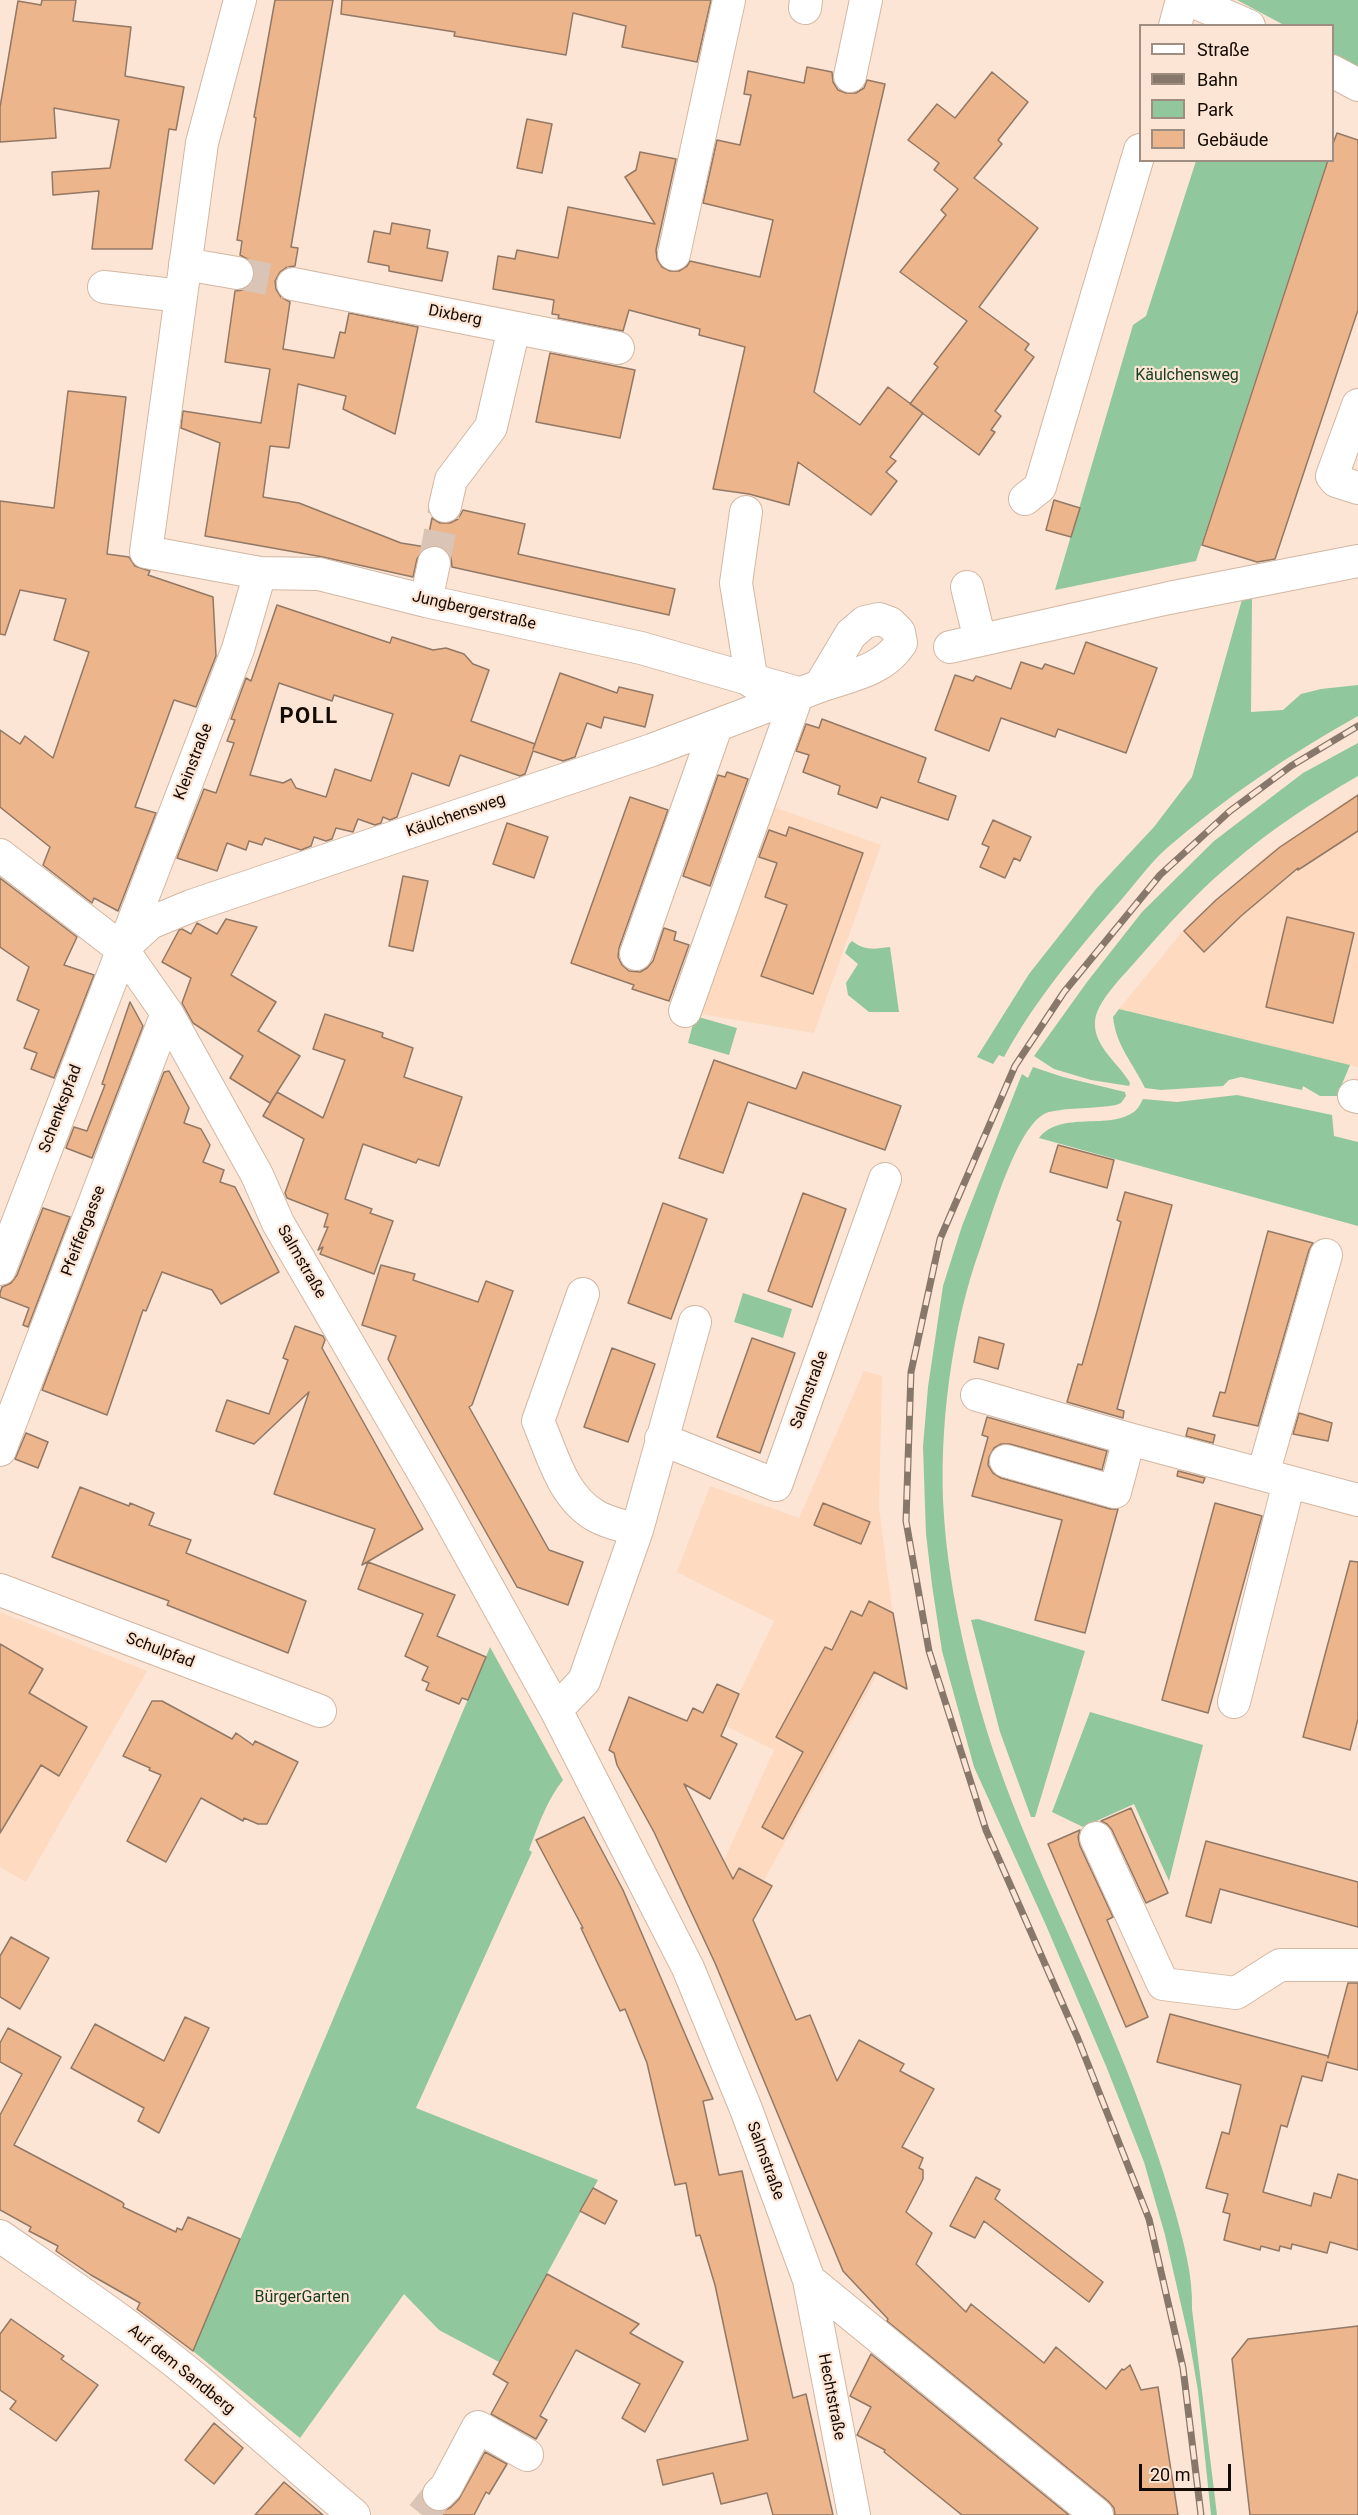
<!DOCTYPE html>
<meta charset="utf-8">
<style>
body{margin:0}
#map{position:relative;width:1358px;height:2515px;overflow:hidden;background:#fce5d4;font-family:Roboto,sans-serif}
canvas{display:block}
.legend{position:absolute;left:1139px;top:24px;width:195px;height:138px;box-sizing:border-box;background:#fce5d4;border:2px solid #9f8d81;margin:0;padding:8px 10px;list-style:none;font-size:18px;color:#130a04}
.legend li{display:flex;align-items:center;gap:12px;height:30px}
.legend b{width:30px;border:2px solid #9f8d81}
.scale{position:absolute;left:1139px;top:2464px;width:92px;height:27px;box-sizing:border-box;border:3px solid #130a04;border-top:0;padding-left:8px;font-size:18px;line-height:21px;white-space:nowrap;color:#130a04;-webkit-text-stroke:4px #fce5d4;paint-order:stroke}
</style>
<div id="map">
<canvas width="1358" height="2515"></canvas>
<ul class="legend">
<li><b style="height:8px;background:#fff"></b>Straße</li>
<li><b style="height:8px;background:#88786c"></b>Bahn</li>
<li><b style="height:16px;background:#91c79c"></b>Park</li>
<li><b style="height:16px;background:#ecb58b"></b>Gebäude</li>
</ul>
<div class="scale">20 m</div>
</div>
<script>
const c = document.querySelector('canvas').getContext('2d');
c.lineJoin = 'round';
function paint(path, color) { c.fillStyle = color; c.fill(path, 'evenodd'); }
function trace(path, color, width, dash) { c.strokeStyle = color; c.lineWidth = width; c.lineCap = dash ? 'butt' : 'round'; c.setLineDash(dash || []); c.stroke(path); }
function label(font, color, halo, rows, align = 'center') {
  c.font = font + ' Roboto,sans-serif'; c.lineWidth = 4.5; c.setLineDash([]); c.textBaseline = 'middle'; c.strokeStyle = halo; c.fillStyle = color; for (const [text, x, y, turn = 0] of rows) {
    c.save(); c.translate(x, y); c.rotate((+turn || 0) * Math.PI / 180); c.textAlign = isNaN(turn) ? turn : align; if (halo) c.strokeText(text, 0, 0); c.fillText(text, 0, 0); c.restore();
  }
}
paint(new Path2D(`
 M1358 793V1067L1119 1009 1182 932 1269 853Z
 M768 805 881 845 814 1033 695 1013Z
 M864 1371 882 1376 879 1507 896 1640 747 1911 723 1863 774 1750 724 1725 774 1621 677 1572 710 1486 799 1518Z
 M0 1612 147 1671 26 1882 0 1867Z`), '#fddac0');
paint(new Path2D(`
 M1237 0H1358V71L1333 55 1332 26 1284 25Z
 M1196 161H1327L1196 561 1055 590 1133 325 1146 316Z
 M1243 596 1252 598 1251 712 1283 710 1301 694 1321 689 1358 685V716C1290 754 1226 797 1167 848 1150 863 1136 883 1121 900 1078 949 1035 1000 1004 1057L999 1055 993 1064 977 1057 1029 974 1096 889 1154 827 1192 777Z
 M1358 743V776C1313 802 1270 830 1231 864 1196 893 1166 927 1136 961 1123 976 1097 1001 1095 1021 1093 1047 1119 1063 1130 1083L1129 1086 1091 1080 1054 1069 1034 1056 1087 982 1142 912 1214 841 1303 773Z
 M852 941C865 951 874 949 890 947L899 1012H869L848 995 846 983 858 964 845 953 849 944Z
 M1119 1009 1350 1065 1337 1096H1320L1303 1086 1302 1090 1241 1077 1229 1080 1223 1086 1161 1090 1145 1088C1133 1063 1116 1046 1113 1017Z
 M695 1016 737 1028 729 1055 688 1043Z
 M1033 1067 1063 1077 1125 1092 1126 1096 1121 1103 1116 1105C1094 1109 1071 1107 1049 1112 1018 1120 992 1216 981 1246 952 1324 938 1432 944 1516 949 1594 972 1690 998 1764 1034 1867 1085 1964 1125 2066 1144 2114 1161 2162 1175 2211 1184 2244 1193 2275 1192 2309L1217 2515H1211L1198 2391 1190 2344 1165 2235 1144 2162 1106 2066 1045 1923 974 1767 942 1651 932 1585 926 1534 923 1447 928 1387 943 1286 962 1226 1022 1074 1028 1078Z
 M1237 1095 1332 1115 1334 1136 1358 1142V1226L1039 1138C1061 1110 1110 1131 1135 1111 1138 1109 1141 1103 1143 1099L1177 1102Z
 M743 1293 792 1309 783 1338 734 1322Z
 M978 1619 1085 1651 1035 1817H1031L1000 1732 971 1620Z
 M490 1647 563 1780C547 1800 538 1826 529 1850L532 1852 416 2108 598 2180 499 2362 439 2330 404 2294 300 2438 193 2351Z
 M1090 1712 1203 1745 1169 1881 1134 1804 1083 1827 1052 1812Z`), '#91c79c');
const building = new Path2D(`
 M42 0H76L73 21 131 27 125 76 184 87 176 130 169 129 152 249H92L99 191 53 195 52 172 110 168 119 120 54 108 56 138 0 142V107L18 1 41 5Z
 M275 0H333L291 247 298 248 295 266 287 267 280 272 275 281 276 289 281 297 290 302 283 349 334 358 340 332 345 333 349 313 418 327 395 434 343 409 346 396 298 384 289 448 270 446 263 497 299 503 401 543 426 547 417 559 413 577 323 557 205 536 220 443 181 428 183 411 261 423 270 369 225 362 235 291 244 290 250 285 255 275 254 267 249 260 240 255 242 241 237 240 256 118 254 117Z
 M342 0H711L697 62 622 47 626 26 573 13 566 55 454 36 455 32 341 14Z
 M807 67 832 72 833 82 838 90 846 93H856L864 88 867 80 885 84 814 392 860 425 888 387 923 413 890 457 896 461 886 472 897 481 871 515 798 462 789 505 749 494 713 489 745 347 699 335 700 329 629 310 623 331 558 318 559 315 552 314 554 300 493 289 498 256 515 259 517 250 558 258 568 207 655 224 625 177 636 170 640 152 676 159 656 250 657 259 662 267 670 271H679L687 266 690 261 760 277 773 220 703 203 717 140 740 145 751 95 744 94 748 71 804 83Z
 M992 72 1028 102 998 140 1002 144 974 178 1038 228 979 307 1029 344 1025 350 1034 357 995 411 1001 416 991 430 995 432 979 455 910 404 938 367 934 364 967 321 900 272 946 215 941 210 958 189 934 170 939 163 908 140 937 104 955 118Z
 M527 119 552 124 542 173 517 168Z
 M1337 133 1358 140V310L1275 559 1257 562 1202 545 1328 160H1332V146Z
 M392 223 430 230 427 248 448 252 442 281 389 271V266L368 262 374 231 390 234Z
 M550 353 635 370 620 438 536 422Z
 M68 391 126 397 107 554 129 557 135 566 150 571 148 575 213 597 216 656 196 707 174 700 135 807 156 813 118 911 94 898 92 903 43 865 50 847 0 807V730L20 744 25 736 53 758 89 652 54 640 66 599 20 590 5 635 0 634V501L54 508Z
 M1054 500 1080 508 1071 537 1046 530Z
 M463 510 525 524 518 554 675 589 669 615 452 567 451 557 446 549 437 545 426 548 432 518 440 523H450L458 519Z
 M277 605 390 643 392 637 433 650 446 648 464 654 473 664 489 670 471 721 535 744 533 749 560 673 617 693 619 687 653 695 645 727 604 717 601 728 587 723 575 757 563 761 533 751 525 774 520 776 460 755 449 786 412 773 397 817 390 820 383 817 381 823 375 825 358 819 353 832 336 828 332 839 326 841 314 837 311 846 301 850 265 838 262 845 249 841 246 850 227 843 217 871 177 858 204 789 216 793 234 743 227 741 235 720 231 719 246 678 251 681ZM279 683 332 701 334 695 393 714 371 781 335 769 326 797 296 788 291 779 283 783 250 775Z
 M1086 642 1157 668 1126 753 1058 729 1055 737 1001 718 989 751 935 730 955 675 973 681 976 676 1011 689 1021 662 1042 669 1045 664 1074 674Z
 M822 719 926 758 918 782 956 796 948 820 881 797 877 808 838 794 840 786 803 772 809 755 796 751 806 724 819 728Z
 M727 772 748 779 710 886 683 876 718 775 725 777Z
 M1358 795V831L1298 870V868L1241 916 1204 952 1184 931 1216 900 1280 847Z
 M630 797 668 810 619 948 618 957 622 965 629 971 640 972 647 968 653 961 664 928 676 932 674 940 689 945 669 1001 632 989 634 985 571 963Z
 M993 820 1031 837 1020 861 1014 858 1005 878 980 867 989 847 982 844Z
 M507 823 548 837 534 878 493 864Z
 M789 827 863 853 813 994 761 976 787 905 765 897 777 863 759 857 769 830 786 836Z
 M403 876 428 881 413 951 389 946Z
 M0 878 77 937 64 965 94 975 54 1078 31 1069 37 1053 24 1048 39 1010 17 1000 29 967 0 947Z
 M1287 917 1354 933 1333 1023 1266 1007Z
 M226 919 257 927 231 975 276 1002 258 1031 300 1056 270 1103 230 1078 243 1056 193 1023 182 1003 191 978 162 962 179 930 182 929 191 934 197 923 217 934Z
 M130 1002 143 1026 92 1158 66 1148 74 1127 87 1131 105 1085 102 1084Z
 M325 1014 383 1033 382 1037 413 1048 404 1077 462 1097 439 1166 418 1159 416 1163 363 1144 345 1199 372 1209 370 1213 393 1221 374 1274 320 1254 323 1247 318 1250 328 1227H324L328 1214 287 1198 285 1193 304 1139 263 1116 277 1092 323 1118 345 1060 313 1049Z
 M714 1060 796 1089 803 1072 901 1106 885 1150 748 1102 723 1173 679 1158Z
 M169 1071 189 1108 184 1123 201 1129 210 1145 203 1162 224 1170 220 1182 235 1187 279 1272 221 1304 212 1290 162 1272 146 1311 143 1310 107 1415 42 1390 164 1072Z
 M1058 1145 1114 1160 1107 1188 1050 1172Z
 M1125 1192 1172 1205 1117 1409 1124 1411 1123 1418 1067 1402 1078 1364 1082 1365 1098 1308 1121 1222 1117 1220Z
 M803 1193 846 1209 812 1307 768 1291Z
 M663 1203 707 1219 671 1319 628 1303Z
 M43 1208 70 1217 28 1327 23 1325 29 1308 0 1297V1293L2 1287 11 1283 17 1275Z
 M1268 1231 1313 1243 1309 1250 1258 1426 1213 1416 1220 1392 1225 1393Z
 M381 1265 415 1274 413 1280 478 1302 486 1281 513 1291 472 1405 469 1407 549 1550 583 1562 568 1605 517 1587 388 1359 396 1336 362 1325Z
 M295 1326 323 1336 325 1340 322 1348 423 1529 362 1565 375 1529 274 1494 309 1392 254 1444 216 1431 227 1400 269 1414 288 1360 283 1358Z
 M979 1337 1004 1344 998 1369 974 1362Z
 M752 1338 795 1353 760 1453 717 1437Z
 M612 1348 655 1364 628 1442 584 1427Z
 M1299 1413 1332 1423 1328 1441 1293 1434Z
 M987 1417 1107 1451 1102 1470 1010 1444H1001L994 1448 989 1457 988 1465 993 1473 1001 1478 1110 1509H1118L1085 1633 1035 1620 1062 1520 972 1496 988 1437 982 1435Z
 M1188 1428 1215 1435 1213 1443 1186 1436Z
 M26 1433 48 1442 38 1468 15 1459Z
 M1178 1471 1205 1478 1203 1483 1177 1476Z
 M80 1487 129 1506 130 1503 154 1513 149 1525 191 1540 186 1553 306 1601 288 1653 167 1605 169 1601 52 1557Z
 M823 1503 870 1522 861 1544 814 1525Z
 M1215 1503 1262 1516 1208 1713 1162 1700Z
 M1350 1561 1358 1562V1719L1350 1750 1303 1737Z
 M368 1562 455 1595 437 1636 486 1657 468 1700 462 1698 459 1704 426 1690 429 1683 422 1680 428 1667 405 1656 423 1614 358 1589Z
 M869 1601 893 1613 907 1689 874 1672 783 1839 762 1827 803 1752 776 1737 825 1647 832 1650 851 1611 862 1616Z
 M0 1644 43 1669 29 1693 87 1727 59 1776 41 1765 0 1833Z
 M717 1684 739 1694 721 1736 737 1744 710 1799 684 1784 733 1879 739 1868 772 1886 753 1920 796 2020 810 2015 837 2081 859 2040 904 2064 900 2071 934 2089 902 2147 923 2158 919 2168 923 2170V2179L906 2212 932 2233 916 2264 966 2312 971 2304 1044 2363 1056 2347 1106 2389 1122 2369 1124 2370 1130 2365 1141 2390 1158 2387 1178 2515H1115L1114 2508 1108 2501 887 2321 888 2319 843 2271 715 1963 654 1832 617 1765 614 1753 609 1750 629 1697 687 1721 693 1708 703 1713Z
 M152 1701H162L232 1739 236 1733 253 1745 255 1741 298 1762 267 1824H258L244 1818 243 1821 201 1798 166 1862 127 1841 161 1775 149 1770 150 1768 123 1756Z
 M1131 1808 1168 1893 1146 1903 1112 1830 1107 1824 1101 1821Z
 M584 1817 623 1890 713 2099 703 2101 719 2175 742 2171 793 2398 806 2394 833 2515H773L767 2493 721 2504 713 2473 663 2485 657 2460 748 2440 715 2285 700 2235 696 2236 686 2183 675 2185 647 2063 625 2009 620 2011 581 1928H583L536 1840Z
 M1080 1830 1078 1837 1080 1846 1113 1917 1107 1920 1148 2017 1126 2027 1048 1844Z
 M1206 1841 1358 1882V1927L1220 1889 1211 1923 1186 1916Z
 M11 1937 49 1958 20 2009 0 1997V1956Z
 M1348 1983H1358V2070L1327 2062 1322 2081 1302 2076 1287 2127 1281 2125 1263 2192 1311 2206 1314 2193 1331 2198 1338 2174 1358 2180V2250L1330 2242 1327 2253 1292 2244 1291 2249 1280 2246 1279 2251 1261 2246 1260 2250 1224 2240 1230 2214 1223 2212 1228 2194 1206 2188 1222 2132 1229 2134 1241 2085 1157 2062 1170 2014 1328 2056V2058Z
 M185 2017 209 2028 159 2133 138 2121 144 2108 71 2068 95 2024 164 2061Z
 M8 2028 61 2057 14 2145 122 2202 124 2204 123 2207 176 2232 177 2228 182 2230 188 2217 240 2239 193 2351 137 2309 140 2303 91 2275 56 2251 58 2246 29 2231 31 2227 0 2210V2115L22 2074 0 2062V2043Z
 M976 2177 1000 2190 995 2199 1103 2282 1089 2302 984 2221 975 2238 950 2226Z
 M593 2188 617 2201 605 2224 580 2211Z
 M547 2274 639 2324 630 2333 683 2362 645 2432 622 2418 640 2384 576 2350 540 2416 547 2420 536 2439 491 2414 508 2383 493 2374Z
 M11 2319 64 2356 61 2359 98 2385 56 2441 10 2409 16 2401 0 2390V2334Z
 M1358 2326V2515H1250L1232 2359 1248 2339Z
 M871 2354 1069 2515H962L884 2452 885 2450 857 2435 871 2407 850 2396Z
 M214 2423 243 2448 214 2484 185 2460Z
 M485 2452 507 2464 489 2494 486 2492 474 2515H434L436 2511H444L451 2507 459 2499Z
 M284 2482 323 2515H255Z`);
paint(building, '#ecb58b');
trace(building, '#927865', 1.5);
trace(new Path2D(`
 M237 273 293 284
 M434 563 445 506
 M422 2515 439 2494`), '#d9c4b5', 32, [32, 16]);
const minor = new Path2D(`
 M240 0 202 143 146 552 260 573 319 574 426 601 641 648 798 693
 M1190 0 1249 26
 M805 8 806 0
 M1175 26 1182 0
 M1332 71 1358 85
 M850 76 866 0
 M674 254 729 0
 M185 264 237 273
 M293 284 618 348
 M104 287 181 296
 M1358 405 1332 476 1336 481 1358 488
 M1025 499 1040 487 1140 150
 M445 506 451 480 491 427 514 328
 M746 512 736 583 752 682
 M967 587 980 640
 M426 601 434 563
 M950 647 1169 598 1358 561
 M0 855 122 949 167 1013 257 1175 278 1223 437 1496 556 1710 688 1968 746 2109 809 2280 854 2515
 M122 949 150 923 191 906 652 750 820 686 851 634 865 622 879 619 890 623 899 632 901 643C883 671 849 676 820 686
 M636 954 716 727
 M685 1011 798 693
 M1354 1096 1358 1097
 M0 1269 238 649 260 573
 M583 1294 538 1421C553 1456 562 1496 596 1516 608 1523 624 1526 637 1530
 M977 1395 1129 1439 1358 1500
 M661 1439 776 1485 885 1179
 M0 1450 167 1013
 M1006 1461 1115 1492 1129 1439
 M1263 1474 1326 1255
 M0 1590 320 1711
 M1234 1702 1289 1482
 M556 1710 584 1681 637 1530 695 1322
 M1096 1838 1163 1984 1236 1993 1280 1965H1358
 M0 2236C76 2289 154 2341 223 2402 267 2440 310 2478 354 2515
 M809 2280 1097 2515
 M439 2494 446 2487 478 2427 527 2455`);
trace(minor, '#d2b7a3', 34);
trace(minor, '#fff', 32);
const rail = new Path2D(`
 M1201 2515 1183 2368 1149 2219 1078 2039 986 1830 929 1651 906 1521 911 1372 940 1239 1015 1066 1064 992 1160 875 1230 811 1291 766 1358 726`);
trace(rail, '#88786c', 7);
trace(rail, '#fce5d4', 4.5, [14]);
label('16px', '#130a04', '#fce5d4', [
 ["Dixberg",455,316,11],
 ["Jungbergerstraße",474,611,13],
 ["Kleinstraße",194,762,-69],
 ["Käulchensweg",456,816,-19],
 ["Schenkspfad",61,1109,-69],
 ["Pfeiffergasse",84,1231,-69],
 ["Salmstraße",301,1262,60],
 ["Salmstraße",810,1390,-70],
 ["Schulpfad",160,1651,21],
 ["Salmstraße",765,2161,70],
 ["Auf dem Sandberg",181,2370,39],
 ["Hechtstraße",831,2397,79]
]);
label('16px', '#143d20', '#fce5d4', [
 ["Käulchensweg",1187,376],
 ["BürgerGarten",302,2298]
]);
c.letterSpacing = '1.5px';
label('bold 22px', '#130a04', '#fce5d4', [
 ["POLL",309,717]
]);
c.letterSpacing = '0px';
</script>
